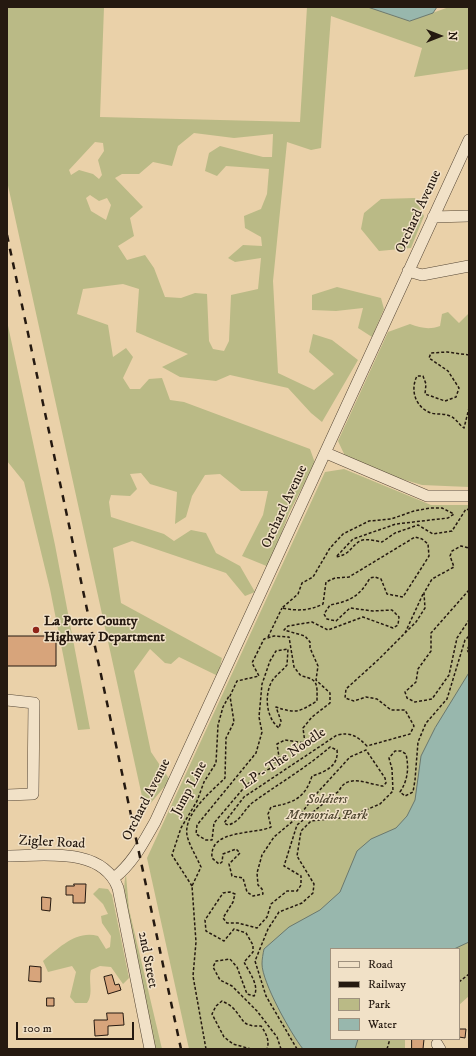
<!DOCTYPE html>
<style>
body{margin:0}
#map{position:relative;width:476px;height:1056px;overflow:hidden;background:#ead1a9;font-family:"IM FELL DW Pica",serif}
canvas{display:block}
.frame{position:absolute;inset:0;border:8px solid #251910;pointer-events:none}
.legend{position:absolute;left:330px;top:948px;width:130px;height:92px;box-sizing:border-box;background:#f1e1c7;border:1px solid #9f917e;margin:0;padding:5px 7px;list-style:none;font-size:12px;color:#251910}
.legend li{display:flex;align-items:center;gap:8px;height:20px}
.legend b{width:20px;border:1px solid #9f917e}
.north{position:absolute;left:420px;top:16px;width:40px;height:40px;-webkit-text-stroke:3px #f1e1c7;paint-order:stroke;rotate:90deg;font-size:11px;font-weight:700;line-height:16px;text-align:center;color:#251910}
.north::after{content:'';display:block;margin:auto;width:14px;height:18px;background:#251910;clip-path:polygon(50% 0,100% 100%,50% 72%,0 100%)}
.scale{position:absolute;left:16px;top:1022px;width:118px;height:18px;box-sizing:border-box;border:2px solid #251910;border-top:0;padding-left:5px;font-size:12px;line-height:14px;white-space:nowrap;color:#251910;-webkit-text-stroke:3px #f1e1c7;paint-order:stroke}
</style>
<div id="map">
<canvas width="476" height="1056"></canvas>
<div class="frame"></div>
<ul class="legend">
<li><b style="height:5px;background:#f1e1c7"></b>Road</li>
<li><b style="height:5px;background:#251910"></b>Railway</li>
<li><b style="height:11px;background:#baba86"></b>Park</li>
<li><b style="height:11px;background:#98b7ad"></b>Water</li>
</ul>
<div class="north">N</div>
<div class="scale">100 m</div>
</div>
<script>
const c = document.querySelector('canvas').getContext('2d');
c.lineJoin = 'round';
function paint(path, color) { c.fillStyle = color; c.fill(path, 'evenodd'); }
function trace(path, color, width, dash) { c.strokeStyle = color; c.lineWidth = width; c.lineCap = dash ? 'butt' : 'round'; c.setLineDash(dash || []); c.stroke(path); }
function label(font, color, halo, rows, align = 'center') {
  c.font = font + ' "IM FELL DW Pica",serif'; c.lineWidth = 3; c.setLineDash([]); c.textBaseline = 'middle'; c.strokeStyle = halo; c.fillStyle = color; for (const [text, x, y, turn = 0] of rows) {
    c.save(); c.translate(x, y); c.rotate((+turn || 0) * Math.PI / 180); c.textAlign = isNaN(turn) ? turn : align; if (halo) c.strokeText(text, 0, 0); c.fillText(text, 0, 0); c.restore();
  }
}
paint(new Path2D(`
 M7 7H104L100 117 300 122 307 7H368L410 21 449 7H469V69L414 77 422 48 331 16 321 148 311 150 287 142 273 281 278 373 314 390 334 374 309 352 313 334 332 340 358 360 322 422 311 413 288 388 230 375 216 381 180 377 162 367 188 354 136 332 139 289 123 284 83 289 77 314 108 325 113 357 126 348 133 357 123 378 130 389H140L149 379 162 378 170 400 184 402 310 449 315 463 289 513 269 567 242 556 263 515 268 491H241L220 474 205 475 192 496 186 517 175 524 177 492 150 484 141 473 130 474 137 489 130 496 111 495 109 502 111 517 164 534 174 541 191 530 206 533 216 553 240 566 255 592 245 596 226 573 132 541 113 548 121 603 222 658 218 676 179 657 171 664 165 663 150 649 134 671 151 752 170 780 145 810 7 181ZM194 133 234 138 273 134 272 157H263L220 146 209 153 205 171 217 176 226 166 269 169 267 194 261 209 244 216 245 228 261 237 262 246 243 245 228 258 235 262 261 258 258 289 231 295 229 341 224 351 213 349 209 341 207 294 195 293 181 298 165 297 154 268 145 255 127 260 118 246 134 236 130 218 143 207 115 178 122 174H139L153 162 172 166 178 146ZM95 142 103 143 104 151 98 160 102 175 99 179 93 174 79 170 71 175 69 170ZM90 195 99 201 107 198 111 205 106 220 91 211 86 198Z
 M415 198 424 216 411 248 379 251 361 229 364 213 381 199Z
 M337 287 381 298 384 309 372 337 358 328 363 308 336 311 312 310V295Z
 M448 312 459 323 469 313V487L422 485 378 472 345 456 338 441 388 332 410 324C421 328 429 330 440 326L442 314Z
 M7 321 55 545 90 729 78 730 50 589 24 482 7 461Z
 M344 469 431 505H469V996L459 1005V949H331V1039H405V1049H189L147 858 325 472Z
 M126 875 129 909 162 1049H154C148 1018 117 898 126 875Z
 M99 888 108 889 112 895 129 978 123 984 111 967 100 966 91 970C88 981 94 994 87 1003H75L70 997 76 972 72 966 48 972 43 961C59 948 76 930 98 936L106 949 110 947 111 936 102 923 101 916 108 914 103 904 93 894Z`), '#baba86');
const water = new Path2D(`
 M368 7H437L433 13 410 21Z
 M469 673V942L454 949H331V1039H358L355 1049H303C291 1034 262 982 262 964 262 959 263 954 264 949L289 927 320 910 340 892 357 851 371 839 396 828 407 816 415 800 421 756 435 728Z`);
paint(water, '#98b7ad');
trace(water, '#6a786e', 1);
const building = new Path2D(`
 M7 636H56V666H7Z
 M74 884H86L85 903H73V895H66V886H74Z
 M42 897 51 898 50 911 42 910Z
 M30 966 41 967V982L29 981Z
 M112 975 115 985 119 984 121 990 108 994 104 977Z
 M47 998H54V1006H47Z
 M107 1013H123L124 1025 108 1026V1035L95 1036 94 1020H107Z
 M459 1029H466L465 1038 459 1037Z
 M412 1039H424L423 1049H412Z`);
paint(building, '#d7a47b');
trace(building, '#251910', 1);
const minor = new Path2D(`
 M433 217 469 216
 M408 271 422 275 469 266
 M326 453 427 496H469
 M7 700 34 703 33 794 7 795
 M7 856C43 856 102 846 118 888L150 1049
 M114 878C133 863 143 843 155 822L469 140
 M437 1044 440 1049`);
trace(minor, '#564736', 12);
trace(new Path2D(`
 M469 355 447 352 431 353 429 358 448 371 459 388 456 397 445 401 425 394 426 384 423 376H417C410 390 415 407 431 413 437 415 444 413 450 416 457 419 458 424 464 428L469 408
 M469 527V529
 M469 590 431 633V651L418 669 416 682 405 692 407 698 415 702 432 699 449 675 457 638 469 620
 M405 633 423 594
 M268 637 282 608
 M469 646 467 650 469 653
 M192 886 172 855 181 828 197 801 204 782 216 763 218 725 223 707 229 696
 M459 982 469 974
 M206 1049 193 976 196 942 192 886 201 867C197 858 191 848 188 839 180 816 211 792 225 778L226 738 234 722 230 696 237 681 259 676 252 663 264 639 274 636 289 637 294 667 301 676C319 679 317 685 317 701 299 712 296 714 276 707L281 721 279 728C266 718 264 695 272 681 276 675 283 670 287 665L288 649 276 651 270 661 262 684 259 717 262 732 256 753 197 825 196 834 206 840H212L214 823 242 790 257 775 271 768 279 757 277 744 285 740 305 743 303 728 312 717 330 703V693L316 680 318 666 310 648V642L305 636 284 630 288 626 312 622 328 630 363 617 393 628 398 625 399 617 392 610 373 611 350 608 336 621 327 619 324 614 330 605C350 601 359 597 370 578L375 577 381 579 387 594 403 597 429 556 428 544 422 539 415 537 349 577 335 578 326 582 323 604C309 611 297 611 282 608L298 594 302 583 313 577 330 548 343 534 369 521 391 519 414 511 430 508H442L454 514 448 518 396 524 353 539 336 557C351 554 350 547 360 541 366 538 376 541 382 542L395 533 418 525 433 534 452 531 466 509 469 510
 M251 1049 233 1044 224 1037 212 1014 216 1006 222 1001C226 1003 230 1005 233 1008 244 1019 241 1027 261 1026 266 1033 270 1041 267 1049
 M281 1049 277 1037 257 1011 232 986 220 980 213 967 216 961 230 959 237 967 247 994 254 996C260 986 249 972 244 962L253 952V945L246 933 234 929 224 941 206 931 205 920 223 893 230 892 235 894 233 902 223 918 227 923H238L257 928 267 917 271 904 287 891H297L301 885V876L284 866 297 825 339 791C347 773 367 784 383 786L386 783 385 778 366 750 350 757 318 792 299 816 274 837 262 855 257 873 258 885 262 889 263 894 253 896 247 892 243 878 232 876 229 864 240 853 236 849 223 854 222 862 219 864 212 858C209 829 253 835 271 827L268 814 271 807C292 803 305 799 312 776 325 772 339 766 337 750L330 747C306 768 278 784 252 803 243 811 240 822 228 825L224 823 244 797 337 735C351 732 357 736 367 746L410 734 414 726 405 710H391L377 699 366 697 354 701 345 698 346 689 379 659 416 622 425 608 424 593 432 579 454 567 450 556 452 551 461 546 469 548
 M297 1049 266 996 255 961 268 929 279 912 302 903 313 893 314 884 297 856 301 831 311 821 349 817 380 804 393 791 392 769 389 758 395 751H401L406 754C409 768 408 780 400 792L405 796 413 792 415 780 418 742 426 723 447 699 465 640 469 636
 M387 1049 390 1039`), '#251910', 1.5, [3, 2]);
trace(minor, '#f1e1c7', 11);
trace(new Path2D(`
 M7 235 181 1049`), '#251910', 2.5, [7, 7]);
for (const [x, y, r, color] of [
 [36,630,4,"#8f2418"]
]) { const dot = new Path2D(); dot.arc(x, y, r, 0, 2 * Math.PI); c.fillStyle = color; c.fill(dot); trace(dot, '#f1e1c7', 1.5); }
label('14px', '#251910', '#f1e1c7', [
 ["Orchard Avenue",419,212,-65],
 ["Orchard Avenue",285,507,-65],
 ["LP - The Noodle",284,759,-34],
 ["Jump Line",190,789,-62],
 ["Orchard Avenue",147,800,-63],
 ["Zigler Road",52,843,3],
 ["2nd Street",147,960,79]
]);
label('bold 14px', '#251910', '#f1e1c7', [
 ["La Porte County",44,622],
 ["Highway Department",44,638]
], 'left');
label('italic 14px', '#524933', '#f1e1c7', [
 ["Soldiers",327,800],
 ["Memorial Park",327,816]
]);
</script>
